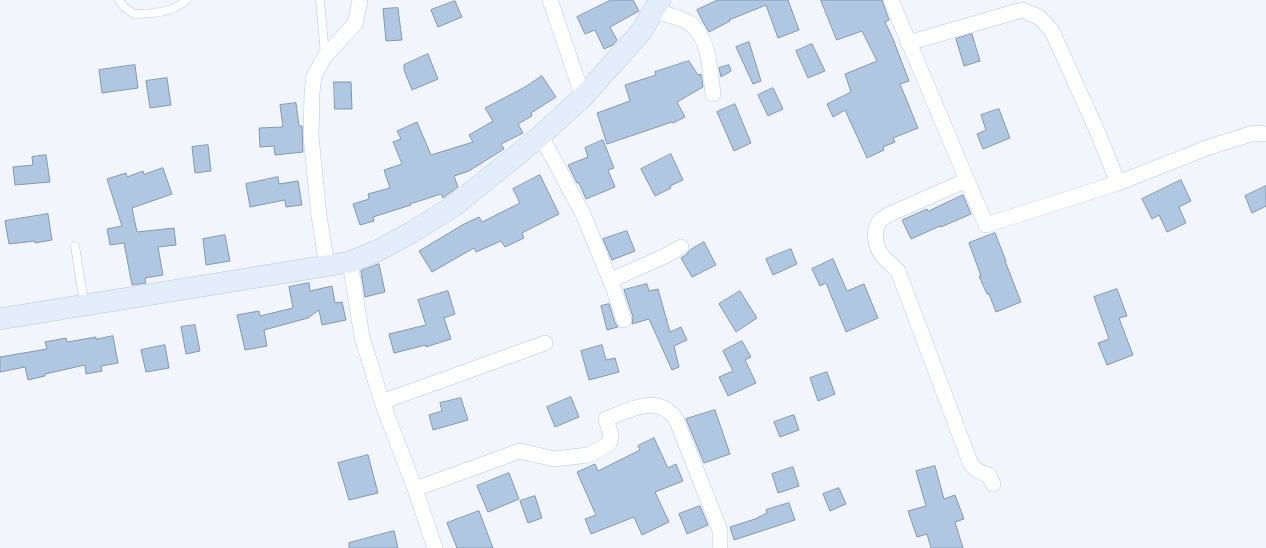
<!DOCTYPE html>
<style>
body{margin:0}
canvas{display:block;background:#f2f6fc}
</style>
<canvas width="1266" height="548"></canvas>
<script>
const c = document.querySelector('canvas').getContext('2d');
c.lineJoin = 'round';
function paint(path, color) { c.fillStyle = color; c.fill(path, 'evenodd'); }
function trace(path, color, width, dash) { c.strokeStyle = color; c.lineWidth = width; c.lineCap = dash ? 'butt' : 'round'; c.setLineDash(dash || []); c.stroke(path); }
const building = new Path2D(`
 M611 0H633L639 11 610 27 617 40 613 45 604 49 595 30 585 34 577 17Z
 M718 0H788L799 30 778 38 766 5 729 20 730 21 709 32 703 22 697 10Z
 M821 0H882L889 20 885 22 893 39 909 81 900 84 918 128 893 138 895 142 883 147 884 150 867 158 845 110 833 117 827 104 851 92 845 74 877 61 862 31 837 40Z
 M455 1 462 17 438 27 431 10Z
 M398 8 402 40 386 41 383 9Z
 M972 34 980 61 964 66 956 39Z
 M749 42 761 81 753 84 736 47Z
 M812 44 825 71 808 78 796 51Z
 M428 54 438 79 412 90 404 70V65Z
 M689 61 698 75 701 74 703 87 677 102 685 117 673 123 672 122 607 144 597 113 630 101 625 85 656 75 655 72Z
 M135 65 138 88 102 93 99 70Z
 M729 65 731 71 721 77 719 68Z
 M542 76 556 97 531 113 532 116 518 124 523 133 501 144 504 149 469 171 454 176 458 187 443 198 441 194 410 204 411 205 373 217 374 221 360 225 353 204 369 199 368 194 390 188 384 170 402 164 393 142 401 139 397 131 417 122 431 155 473 142 469 135 493 121 485 108 525 87Z
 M167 78 171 105 150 108 146 81Z
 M334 82H351L352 109H335Z
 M773 88 783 109 768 116 758 95Z
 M296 103 299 126H302L303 152 275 155 274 146 260 147 259 128 283 127 280 105Z
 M735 104 751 143 734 151 717 112Z
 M999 109 1010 138 983 149 977 134 986 130 981 115Z
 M603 140 614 168 608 170 615 187 586 199 579 183H577L568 165 588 157 585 148Z
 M208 145 211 171 195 173 192 147Z
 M671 154 683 180 670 186 671 188 655 196 641 169Z
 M46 155 50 182 15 185 13 167 33 165 32 157Z
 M163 168 172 194 132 208 137 232 174 228 176 245 158 247 163 275 145 278 146 283 132 285 124 243 110 245 107 229 122 226 107 179 126 173 127 177 143 171 144 174Z
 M540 175 559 214 522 233 524 238 505 247 501 241 476 252 474 248 432 272 419 251 464 224 479 217 482 222 520 203 513 189Z
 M278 177 279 184 298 181 302 205 286 207 285 200 250 207 246 184Z
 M1181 180 1191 201 1179 207 1186 223 1167 232 1159 215 1152 219 1142 199Z
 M1266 186V206L1252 213 1245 196Z
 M963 195 971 214 941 227 940 226 911 239 902 220 927 209 928 211Z
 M48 214 52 240 35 243V241L9 244 5 221Z
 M627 231 635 251 612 260 603 239Z
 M995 233 1006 261H1005L1021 302 996 312 989 294H987L979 276H981L969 243Z
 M225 235 230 261 206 265 203 239Z
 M704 242 716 265 692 277 681 258 686 255 690 250Z
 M791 249 797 264 773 275 766 259Z
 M833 259 847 291 864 284 878 318 846 332 826 283 820 286 812 269Z
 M379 264 385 292 365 297 361 271Z
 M309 283 310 291 332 286 335 303 342 302 346 320 322 325 319 310 308 318 264 330 267 346 245 350 237 315 259 311 260 316 293 308 289 287Z
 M647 284 649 291 658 289 670 332 681 327 687 340 674 346 679 367 672 370 649 319 632 324 633 317 624 290Z
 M1117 289 1127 316 1119 318 1133 355 1107 365 1098 343 1109 339 1094 297Z
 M448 291 455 314 444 318 451 339 426 347V345L394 353 389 334 426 325 418 300Z
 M740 291 757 318 736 332 719 304Z
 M609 304 615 323 618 327 607 330 601 306Z
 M195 325 200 351 186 354 181 327Z
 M113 336 118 363 101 366 102 371 86 374 85 365 45 374V376L28 380 25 367 0 372V357L47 349 45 342 66 338 67 342 96 337V339Z
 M742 341 751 357 745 360 756 383 728 396 719 377 733 371 723 351Z
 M165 345 169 368 146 372 141 350Z
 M602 345 606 360 615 358 619 372 589 380 581 351Z
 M827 372 835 394 818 401 810 378Z
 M571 397 579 417 555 427 547 407Z
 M461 398 468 420 433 430 429 415 442 411 440 403Z
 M715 410 730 454 704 463 686 419Z
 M794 415 799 430 780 437 774 422Z
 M654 438 668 468 676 464 683 481 655 492 669 522 642 535 634 517 591 534 585 519 596 515 577 472 595 464 598 471 640 450 638 446Z
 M368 455 378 493 349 500 338 463Z
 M935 466 944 499 955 495 964 519 955 522 963 548H931L927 534 917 537 908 511 926 506 916 471Z
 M793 467 799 486 778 493 772 474Z
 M509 473 519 499 488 512 477 486Z
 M839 488 846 504 830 511 823 494Z
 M535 496 542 518 528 523 520 501Z
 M789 503 795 520 734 540 730 527 755 519 767 513 766 510Z
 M700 506 708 525 687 534 679 514Z
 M479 511 493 548H457L447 523Z
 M394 531 398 548H349V543Z`);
paint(building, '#b0c7e2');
trace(building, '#8298b1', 1);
const lane = new Path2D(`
 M119 0 124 7 134 14C150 14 175 12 186 0
 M320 0 325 55
 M75 246 84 303`);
const street = new Path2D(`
 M550 0 583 97
 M891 0 986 225 1118 183 1209 147 1254 133 1266 134
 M653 11C665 14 681 17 691 24 710 39 710 72 713 94
 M908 43 1022 10 1039 17 1052 31 1098 133 1118 183
 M541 136 583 214 613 287 624 320
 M967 180 890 214C885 217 880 219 878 224 873 232 876 247 881 254 886 261 893 265 898 271L970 462C975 471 980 472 989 475L993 484
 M350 262 362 337 382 402 415 489 435 548
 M327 266 319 216 311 136 312 93 314 76 325 56 355 24 360 0
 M611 280 665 256 681 247
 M382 402 545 343
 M415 489 520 451 554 459 588 455 609 444 611 435 606 419C630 410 658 393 676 419L720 530V548`);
const secondary = new Path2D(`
 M0 319 350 262 381 249 412 232 454 206 537 139 583 97 641 32 660 0`);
trace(lane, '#b1c8e3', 9);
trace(street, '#b1c8e3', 16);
trace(secondary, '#b1c8e3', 22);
trace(lane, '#fff', 8);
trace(street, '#fff', 15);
trace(secondary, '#e3eefa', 21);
</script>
